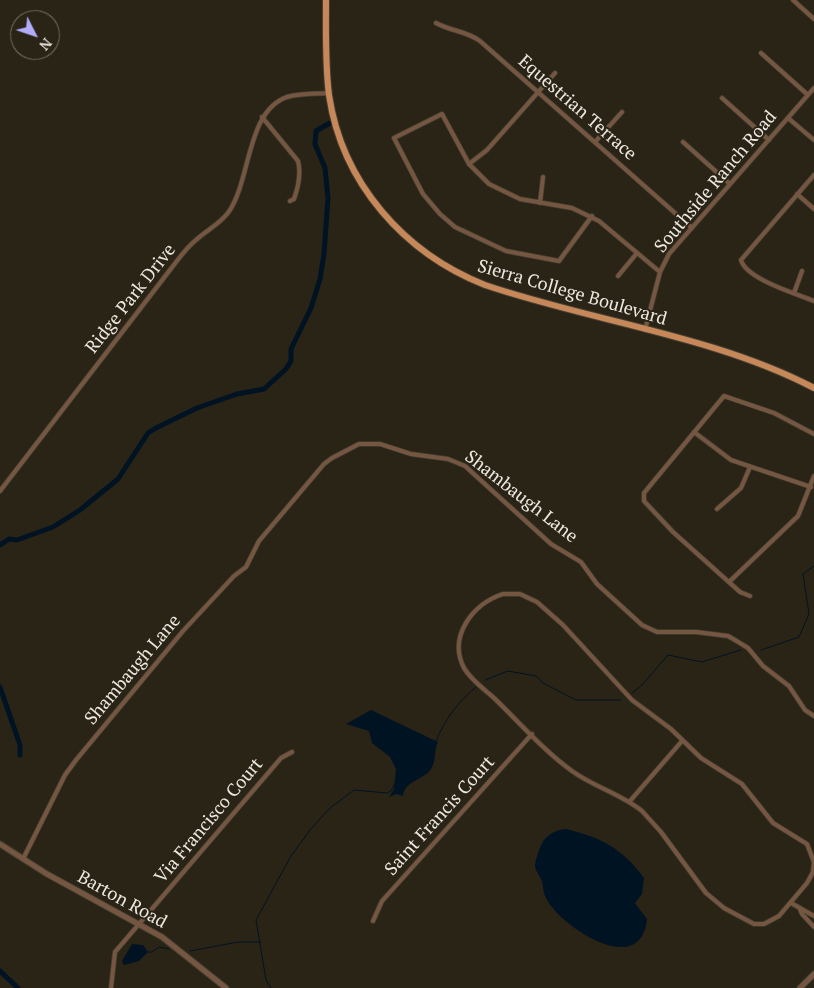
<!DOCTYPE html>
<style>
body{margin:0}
#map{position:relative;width:814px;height:988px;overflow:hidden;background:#2a2417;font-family:"PT Serif",serif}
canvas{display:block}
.north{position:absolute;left:10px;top:10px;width:50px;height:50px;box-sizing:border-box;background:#2a2417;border:1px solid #787267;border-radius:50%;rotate:131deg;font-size:14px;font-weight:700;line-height:20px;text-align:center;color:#ece7df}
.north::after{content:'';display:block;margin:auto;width:18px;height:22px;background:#b1adfa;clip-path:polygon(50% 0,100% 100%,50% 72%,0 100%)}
</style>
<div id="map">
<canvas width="814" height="988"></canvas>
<div class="north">N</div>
</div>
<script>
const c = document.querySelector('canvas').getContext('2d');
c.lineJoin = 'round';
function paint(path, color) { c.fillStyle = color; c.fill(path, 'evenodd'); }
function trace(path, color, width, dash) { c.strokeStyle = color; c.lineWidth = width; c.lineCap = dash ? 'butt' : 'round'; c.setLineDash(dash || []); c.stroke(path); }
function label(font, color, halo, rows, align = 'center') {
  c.font = font + ' "PT Serif",serif'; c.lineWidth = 4; c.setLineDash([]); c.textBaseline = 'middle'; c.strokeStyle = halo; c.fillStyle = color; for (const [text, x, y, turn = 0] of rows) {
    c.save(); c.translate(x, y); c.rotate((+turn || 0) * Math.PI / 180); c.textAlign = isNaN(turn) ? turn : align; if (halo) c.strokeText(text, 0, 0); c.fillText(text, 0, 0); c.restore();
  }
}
paint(new Path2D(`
 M371 710 438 742C434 750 436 762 431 769 423 781 405 780 403 796L396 794 389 797 394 789 396 769 390 757 372 743 369 731 346 724Z
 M566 829C602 838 622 848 644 878L642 894 635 903 647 919C641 981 557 925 545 896 543 891 543 885 542 881 540 876 536 872 535 867 535 861 538 853 540 848 544 836 554 830 566 829Z
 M132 944 143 945 148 952 139 961 124 965 122 961Z`), '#001323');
trace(new Path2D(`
 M761 650 799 637 809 614 803 574 814 566
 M485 680 508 671 536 676 543 683 576 700H621
 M632 693 642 685 668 655 702 662 741 650
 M436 741C445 719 458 702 476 687
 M190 951 238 942H261
 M148 952H152L159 947 169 949
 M271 988 266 980 256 920 291 856 310 830 330 808 354 790 387 793 391 791 395 783`), '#001323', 1);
trace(new Path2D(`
 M0 545 9 539 17 540 53 527 80 510 118 479 148 433 156 428 197 408 237 394 264 389 286 369 291 361V349L311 308 320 279 324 254 328 198 325 168 315 144 316 131 330 123
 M0 687 20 745V755
 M0 971 18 988`), '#001323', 5);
const minor = new Path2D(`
 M793 0 814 19
 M436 23C450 31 467 31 480 41L692 228
 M761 53 808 95
 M722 98 769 140
 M262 117 298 161C301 173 298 188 294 199L290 201
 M788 118 814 140
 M595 142 622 112
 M683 142 730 184
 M469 164 487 150 555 73
 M814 175 741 260C746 279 797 294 814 301
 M797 194 814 209
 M540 203 543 177
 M592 216 559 261 506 251 455 227 440 214 423 194 394 138 442 114 469 164 489 184 520 199 572 208 599 221 660 272
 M618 276 637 253
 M794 293 802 271
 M645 330 660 272 669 254 814 88
 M694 432 731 460 811 487
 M0 491 173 266C180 257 187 247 196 240 208 229 222 223 230 210 251 177 247 111 287 97 300 93 315 94 329 93
 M717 509 741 488 750 467
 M729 582 798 516 814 476
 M503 594H520L537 602 563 625 632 700 671 729 701 758 742 784 773 823 807 844 814 862 813 872 807 883 779 916 764 924H754L724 908 706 893 661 832 642 811C621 794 594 787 572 771 544 751 519 722 494 698 484 689 471 680 464 668 448 637 472 604 503 594Z
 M750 596 740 592 673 532 644 501V493L724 396 774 413 814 434
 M630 801 682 741
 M23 859 65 775 76 760 183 631 234 576 246 567 259 541 324 464 332 458 359 444H380L411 454 448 459 465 466 551 544 581 562 597 584 642 625 657 632H696L728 636 735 640 748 648 763 666 789 686 805 710 814 716
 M791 903 814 916
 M800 909 802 914 814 927
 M373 921 382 901 532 734
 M111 988 115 952 281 758 292 752`);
const tertiary = new Path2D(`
 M0 844 47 874 162 937 226 988
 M800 988 814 974`);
const primary = new Path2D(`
 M326 0C326 31 325 64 329 95 342 183 404 253 485 285 591 321 715 336 814 388`);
trace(minor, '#453f33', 5.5);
trace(tertiary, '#453f33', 7);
trace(primary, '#453f33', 8);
trace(minor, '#755641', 4);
trace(tertiary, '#755641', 5);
trace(primary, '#c68759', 6);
label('18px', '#ece7df', '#2a2417', [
 ["Equestrian Terrace",577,108,41],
 ["Southside Ranch Road",716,182,-50],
 ["Sierra College Boulevard",572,293,16],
 ["Ridge Park Drive",131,299,-52],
 ["Shambaugh Lane",521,497,38],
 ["Shambaugh Lane",133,670,-50],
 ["Saint Francis Court",440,816,-48],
 ["Via Francisco Court",209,821,-50],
 ["Barton Road",122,900,29]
]);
</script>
